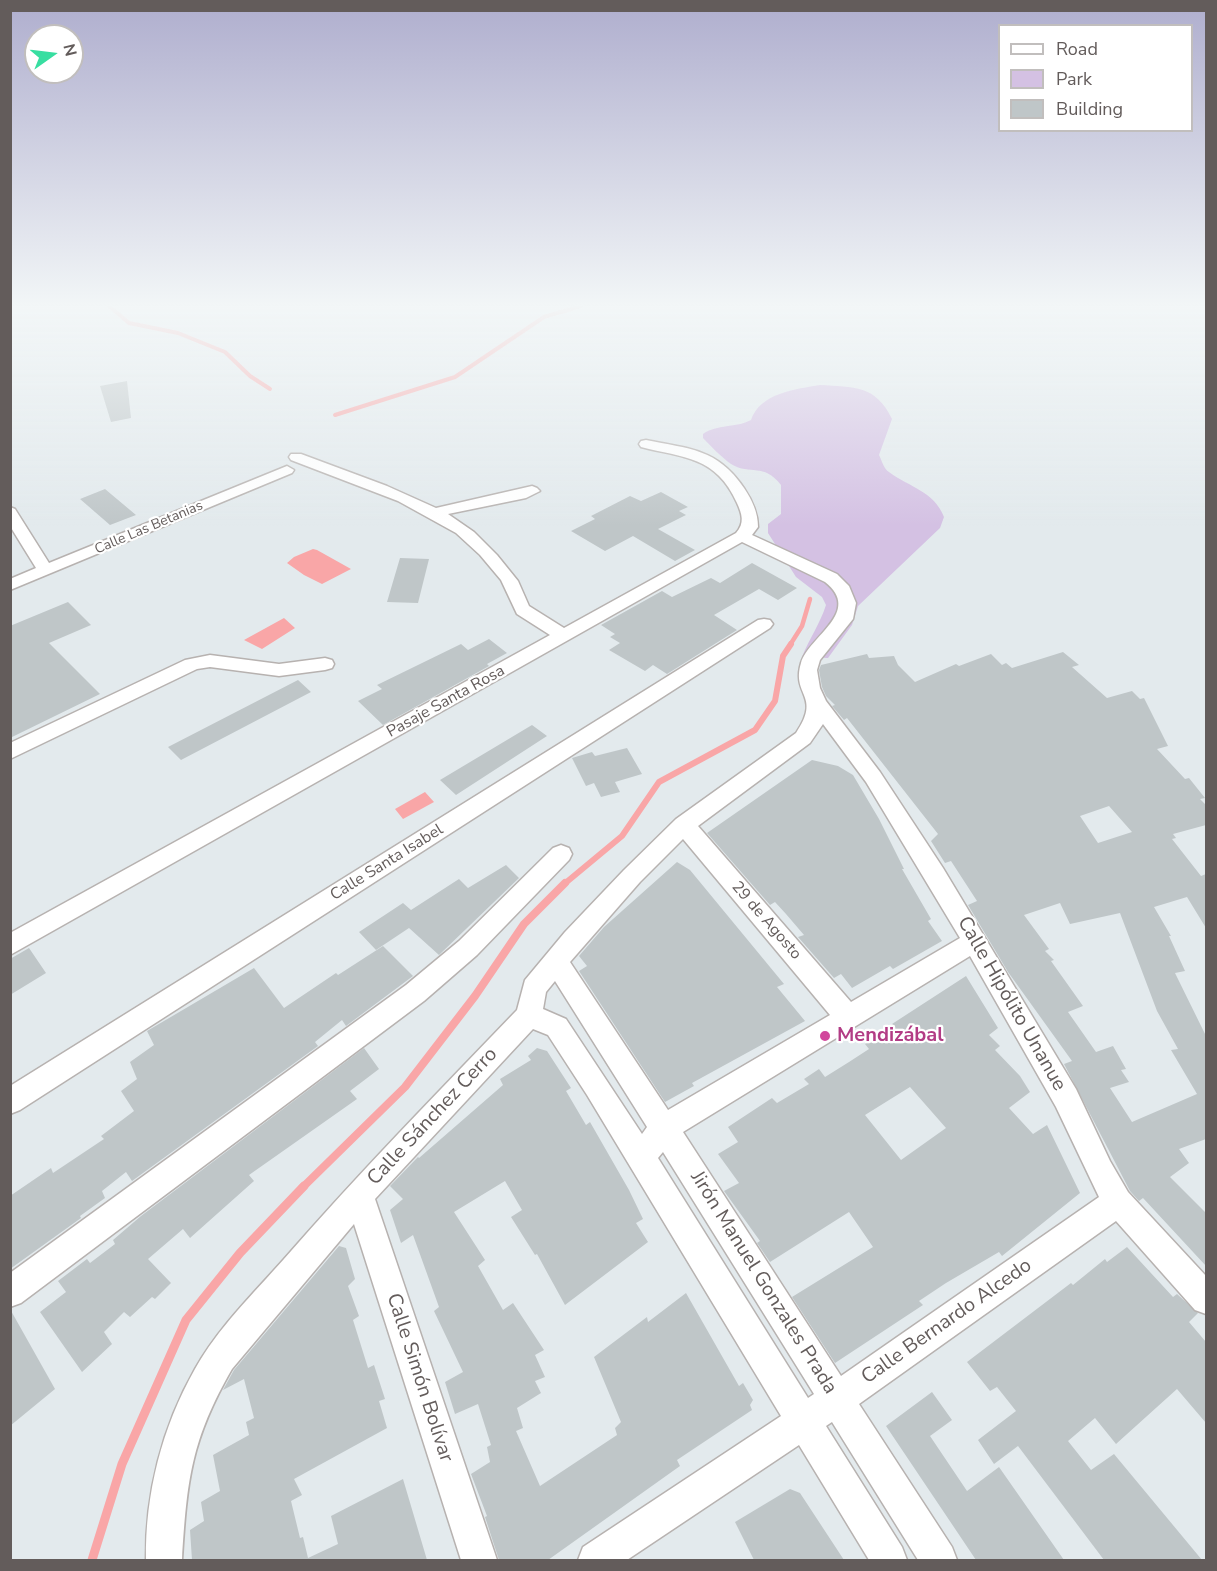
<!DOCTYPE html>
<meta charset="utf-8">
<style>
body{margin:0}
#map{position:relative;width:1217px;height:1571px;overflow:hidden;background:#e3eaed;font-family:"Nunito Sans",sans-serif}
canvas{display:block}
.frame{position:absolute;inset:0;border:12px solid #635c5b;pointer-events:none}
.legend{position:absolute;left:998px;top:24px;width:195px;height:108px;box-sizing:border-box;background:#fff;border:2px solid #c1bebd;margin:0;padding:8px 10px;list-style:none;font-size:18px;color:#635c5b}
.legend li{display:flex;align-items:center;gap:12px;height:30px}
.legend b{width:30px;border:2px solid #c1bebd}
.north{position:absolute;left:24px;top:24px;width:60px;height:60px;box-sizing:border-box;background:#fff;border:2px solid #c1bebd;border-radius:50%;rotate:76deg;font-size:16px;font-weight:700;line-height:24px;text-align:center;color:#635c5b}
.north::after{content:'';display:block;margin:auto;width:21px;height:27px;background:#38dea1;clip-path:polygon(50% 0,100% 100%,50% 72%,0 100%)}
</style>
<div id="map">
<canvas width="1217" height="1571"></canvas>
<div class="frame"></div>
<ul class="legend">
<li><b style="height:8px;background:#fff"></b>Road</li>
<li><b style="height:16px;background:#d4c1e3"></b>Park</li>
<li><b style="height:16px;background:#bfc6c8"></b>Building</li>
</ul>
<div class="north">N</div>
</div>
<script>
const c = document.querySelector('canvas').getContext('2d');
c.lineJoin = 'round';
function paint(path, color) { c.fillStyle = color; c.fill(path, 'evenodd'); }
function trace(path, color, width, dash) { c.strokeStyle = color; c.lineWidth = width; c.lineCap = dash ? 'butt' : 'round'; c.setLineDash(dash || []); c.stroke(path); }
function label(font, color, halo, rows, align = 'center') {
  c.font = font + ' "Nunito Sans",sans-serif'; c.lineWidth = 4.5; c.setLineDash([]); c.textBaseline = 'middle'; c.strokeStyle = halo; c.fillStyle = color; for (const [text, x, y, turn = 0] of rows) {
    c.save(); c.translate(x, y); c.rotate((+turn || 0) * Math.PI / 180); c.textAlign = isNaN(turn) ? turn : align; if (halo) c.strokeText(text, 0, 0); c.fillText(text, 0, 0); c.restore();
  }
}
paint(new Path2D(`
 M820 385C854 387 876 385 892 419L879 455C882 461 884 469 889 472 909 487 934 491 944 517L940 528 858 606 852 625 828 658 802 657C809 639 820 624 826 605L822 597 796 577 768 533V524L781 514V485C763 462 751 476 731 464 721 457 711 446 703 438V434C717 424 736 428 751 420 760 393 796 389 820 385Z`), '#d4c1e3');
paint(new Path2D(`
 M313 549 317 550 351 569 322 584 304 575 287 563 294 557Z
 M284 618 295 628 262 649 244 640Z
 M425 792 434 802 403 819 395 809Z`), '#f9a6a7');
trace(new Path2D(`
 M109 306 129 323 178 333 225 352 250 376 270 389
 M335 415 455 377 544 317 581 306`), '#f9a6a7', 4);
trace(new Path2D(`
 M790 645 802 626 810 599`), '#f9a6a7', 4.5);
trace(new Path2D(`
 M563 885 622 836 659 782 755 730 775 701 783 656 791 644`), '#f9a6a7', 6);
trace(new Path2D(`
 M302 1188 405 1087 475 996 524 924 565 883`), '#f9a6a7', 8);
trace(new Path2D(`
 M92 1560 122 1464 186 1320 240 1253 304 1186`), '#f9a6a7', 9);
paint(new Path2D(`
 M127 381 131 418 111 422 100 386Z
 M105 489 136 515 110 525 80 499Z
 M661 492 688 507 679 511 686 515 658 529 695 550 675 561 633 536 605 551 571 531 595 519 591 516 630 496 641 501Z
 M400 558 429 559 418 603 387 602Z
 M752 563 797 588 778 600 759 589 714 615 737 630 667 674 653 665 645 671 609 650 620 643 610 637 615 634 601 625 662 591 672 597 711 578 720 583Z
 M68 602 91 625 49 643 100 694 10 738V626Z
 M489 639 507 653 487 664 489 666 383 725 358 701 382 689 377 685 461 644 468 650Z
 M1063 652 1079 665 1072 667 1107 698 1132 691 1140 699 1144 698 1168 746 1157 749 1185 779 1189 778 1205 798 1200 799 1206 805V825L1173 834 1176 838 1172 839 1201 876 1206 874V928L1187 897 1154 907 1171 936H1169L1185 971 1175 973 1206 1036V1139L1179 1149 1189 1163 1170 1177 1206 1213V1266L1143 1198 1139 1201 1130 1191 1064 1064 1072 1061 1008 972 968 905 977 901 951 861 945 863 931 841 938 834 847 718 844 720 832 706 835 705 826 696 822 687 819 670 821 665 867 654 869 658 894 656 898 665 915 682 956 664 959 666 991 654 1002 665 1006 663 1012 668ZM1109 806 1132 832 1098 843 1080 816ZM1060 903 1070 924 1120 913 1157 1011 1178 1049 1171 1050 1197 1094 1132 1122 1110 1088 1129 1082 1121 1070 1126 1069 1113 1046 1096 1052 1068 1012 1083 1006 1051 961 1054 960 1045 951 1049 949 1024 915Z
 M298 680 311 692 181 760 168 747Z
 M532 725 547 736 456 795 440 780Z
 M627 748 642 774 615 782 620 792 601 797 594 783 586 786 572 758 592 752 595 756Z
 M812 760 838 766 853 775 879 819 904 869H902L931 919 928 921 942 941 893 969 890 966 852 988 841 974 834 978 798 937 804 935 786 914 775 902 770 905 707 833Z
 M677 862 690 870 784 984 777 987 805 1021 692 1083 694 1086 665 1102 579 971 587 966 579 956 604 927Z
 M506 865 519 878 439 955 409 928 376 950 359 932 403 903 411 910 459 879 468 888Z
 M383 946 413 976 346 1026 342 1020 315 1042 318 1046 132 1181 126 1172 102 1191 105 1198 80 1216 81 1218 10 1269V1196L51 1168 53 1173 104 1139 101 1136 134 1111 121 1091 137 1079 130 1062 154 1045 147 1031 254 968 284 1008 336 973 338 975Z
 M29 948 46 973 10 995V959Z
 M966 976 998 1028 989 1035 1000 1046 995 1050 1020 1076 1030 1092 1009 1108 1033 1134 1047 1125 1080 1193 1002 1256 999 1252 946 1283 919 1301 923 1305 835 1363 792 1297 873 1247 849 1212 770 1262 757 1243 760 1241 724 1191 739 1183 718 1154 738 1142 728 1127 772 1098 777 1103 809 1084 804 1079 819 1069 825 1077 849 1062 869 1049 865 1044 894 1026 892 1024ZM910 1087 946 1128 901 1160 865 1115Z
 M364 1048 379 1069 350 1091 357 1099 249 1175 254 1181 190 1238 183 1229 148 1259 171 1283 155 1299 152 1297 130 1317 124 1312 104 1332 112 1344 82 1372 40 1312 66 1292 58 1281 87 1259 90 1263 115 1244 113 1240 141 1216Z
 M537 1048 547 1051 571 1088 566 1091 586 1125 590 1122 629 1190 643 1219 636 1223 648 1242 565 1305 537 1254 535 1255 511 1217 522 1210 505 1181 454 1212 485 1260 478 1266 503 1310 513 1303 544 1350 535 1355 545 1377 535 1381 541 1393 517 1408 523 1428 516 1431 540 1486 617 1435 615 1428 621 1422 594 1357 647 1317 648 1322 686 1293 739 1386 743 1383 753 1400 750 1405 752 1410 677 1460 680 1466 548 1560H499L485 1517 487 1516 471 1474 490 1462 487 1447 491 1445 478 1404 455 1414 445 1382 463 1372 434 1311 439 1307 413 1235 401 1243 390 1210 403 1199 390 1186 418 1157 419 1158 503 1085 500 1079 531 1060 528 1056Z
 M339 1246 346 1248 355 1279 348 1286 359 1316 353 1320 368 1368 374 1365 385 1399 379 1401 387 1428 294 1479 302 1495 291 1501 300 1538 303 1537 308 1558 338 1544 331 1516 403 1479 427 1560H192L190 1530 204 1521 201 1502 220 1491 213 1455 249 1435 246 1422 254 1418 244 1379 223 1390 234 1370Z
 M1127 1247 1173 1297 1177 1294 1198 1313 1189 1322 1206 1342V1423L1177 1389 1116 1444 1095 1418 1068 1441 1091 1470 1114 1454 1202 1560H1104L1018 1446 994 1464 978 1440 1016 1411 997 1387 990 1391 967 1362 1071 1283 1073 1285 1105 1259 1107 1262Z
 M10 1309 55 1389 10 1426Z
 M932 1392 952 1420 930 1436 967 1491 999 1467 1064 1560H976L886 1426Z
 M790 1489 800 1493 844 1560H754L735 1522Z`), '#bfc6c8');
const street = new Path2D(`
 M646 440C689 449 717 448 744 488 752 500 758 512 758 527L752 535 837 574 849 586 856 603 853 619 820 660 817 670 820 688 826 701 880 772 943 868 1076 1089 1110 1161 1128 1192 1206 1276V1314L1195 1310 1116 1221 859 1404 952 1547 957 1560H918L832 1422 826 1426 902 1547 907 1560H869L799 1445 627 1560H578L583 1547 781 1416 587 1095 548 1035 533 1029 375 1199 497 1560H461L354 1224 232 1369C191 1440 187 1480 182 1560H146C145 1494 162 1427 195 1369 218 1328 253 1294 284 1259 359 1173 438 1092 517 1010L525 980 565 932 624 870 676 819 796 733C822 695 791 696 801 663 809 636 863 612 825 582L742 542 10 955V933L550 635 517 614 501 580 480 555 456 533 398 501 291 460 289 457 291 454H301L387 486 436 508 532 486 537 488 540 491 526 498 448 514 474 532 497 555 518 581 529 606 564 628 736 533C745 523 742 514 737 503 716 456 684 458 641 447L639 444 641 441ZM823 724 866 782 960 938 851 1002 698 826 810 743ZM683 839 830 1015 668 1110 570 962 640 882ZM970 956 1056 1107 1099 1197 841 1376 683 1132ZM555 981 647 1127 642 1134 566 1019 543 1009 546 992ZM663 1152 814 1394 808 1398 658 1158Z
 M287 466 294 470 292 473 10 590V579L36 568 10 526V507L15 509 49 563Z
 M764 619 770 620 773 624 770 628 20 1110 10 1114V1086L758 620Z
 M210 655 279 664 325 658 332 660 334 664 332 668 325 670 279 676 210 667 197 669 10 759V743L185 660Z
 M561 845 569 848 572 854 569 860 477 955 424 1001 21 1303 10 1307V1273L406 985 459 941 553 848Z`);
trace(street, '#b7b2b0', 3);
paint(street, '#fff');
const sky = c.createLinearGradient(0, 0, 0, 526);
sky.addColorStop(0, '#afaece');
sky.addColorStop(0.58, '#f2f6f7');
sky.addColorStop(1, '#f2f6f700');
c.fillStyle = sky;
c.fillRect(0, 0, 1217, 526);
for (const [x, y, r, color] of [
 [825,1036,6,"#d1479c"]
]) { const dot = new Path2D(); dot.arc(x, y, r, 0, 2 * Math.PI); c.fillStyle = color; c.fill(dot); trace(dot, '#fff', 2); }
label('14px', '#635c5b', '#fff', [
 ["Calle Las Betanias",149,528,-23]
]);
label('16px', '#635c5b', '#fff', [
 ["Pasaje Santa Rosa",446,702,-29],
 ["Calle Santa Isabel",387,863,-32],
 ["29 de Agosto",766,921,49]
]);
label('20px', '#635c5b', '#fff', [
 ["Calle Hipólito Unanue",1011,1004,60],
 ["Calle Sánchez Cerro",433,1117,-47],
 ["Jirón Manuel Gonzales Prada",763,1283,58],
 ["Calle Bernardo Alcedo",947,1322,-35],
 ["Calle Simón Bolívar",419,1378,72]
]);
label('bold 20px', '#b23c85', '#fff', [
 ["Mendizábal",837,1036]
], 'left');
</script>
